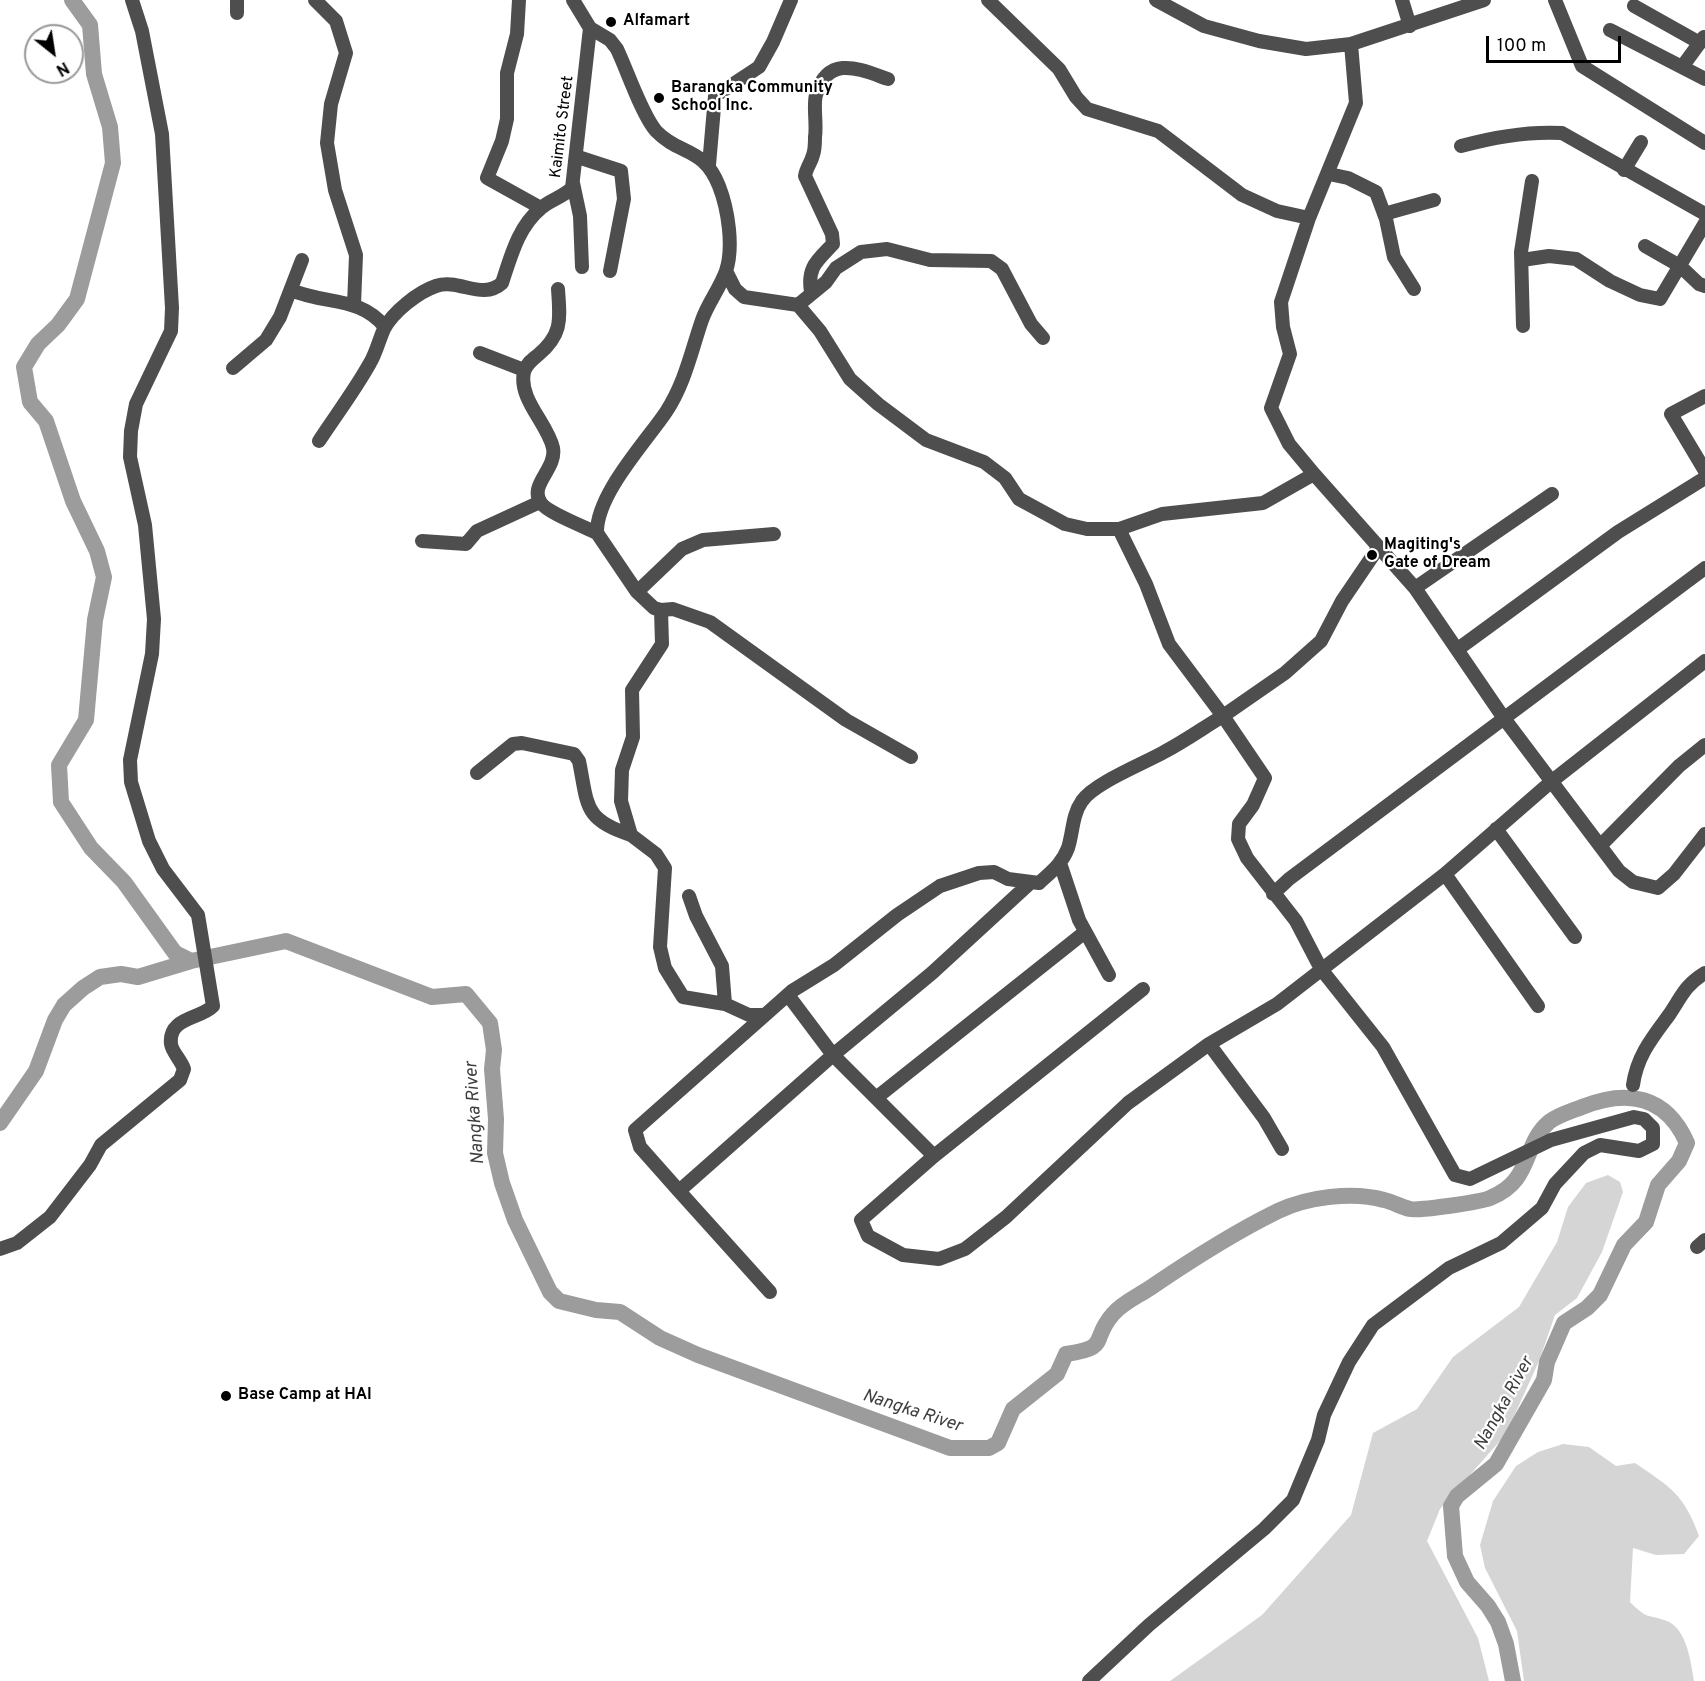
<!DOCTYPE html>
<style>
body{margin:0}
#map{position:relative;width:1705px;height:1681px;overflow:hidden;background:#fff;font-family:Overpass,sans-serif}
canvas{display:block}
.north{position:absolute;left:24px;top:24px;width:60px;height:60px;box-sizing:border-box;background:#fff;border:2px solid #999;border-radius:50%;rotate:150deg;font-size:16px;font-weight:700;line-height:24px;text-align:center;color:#000}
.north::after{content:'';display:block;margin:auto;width:21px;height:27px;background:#000;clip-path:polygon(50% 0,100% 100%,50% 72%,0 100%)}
.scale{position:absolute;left:1486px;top:36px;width:135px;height:27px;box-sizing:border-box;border:3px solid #000;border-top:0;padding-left:8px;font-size:18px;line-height:21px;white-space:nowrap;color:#000;-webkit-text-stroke:4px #fff;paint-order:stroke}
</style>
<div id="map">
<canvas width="1705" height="1681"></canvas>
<div class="north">N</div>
<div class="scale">100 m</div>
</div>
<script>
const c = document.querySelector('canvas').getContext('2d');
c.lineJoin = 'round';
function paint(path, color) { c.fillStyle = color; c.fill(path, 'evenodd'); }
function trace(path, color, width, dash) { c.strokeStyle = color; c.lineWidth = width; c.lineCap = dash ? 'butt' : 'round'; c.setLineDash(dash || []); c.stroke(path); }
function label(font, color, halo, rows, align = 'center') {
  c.font = font + ' Overpass,sans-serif'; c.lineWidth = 4.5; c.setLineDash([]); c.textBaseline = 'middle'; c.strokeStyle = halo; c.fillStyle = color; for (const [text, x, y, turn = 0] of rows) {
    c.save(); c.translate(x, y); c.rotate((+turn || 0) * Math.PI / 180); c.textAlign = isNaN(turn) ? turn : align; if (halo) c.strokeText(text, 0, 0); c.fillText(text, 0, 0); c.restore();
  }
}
paint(new Path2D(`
 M1608 1175 1620 1182 1623 1192 1602 1252 1577 1298 1555 1315 1539 1361 1506 1434 1440 1509 1427 1541 1478 1638 1489 1681H1170L1262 1615 1351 1515 1373 1433 1417 1409 1453 1357 1519 1307 1557 1242 1568 1207 1586 1183Z
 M1563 1444 1589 1447 1616 1466 1635 1463C1670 1487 1684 1494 1699 1536L1684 1554 1656 1555 1633 1548 1630 1602C1649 1621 1646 1613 1667 1621 1687 1629 1691 1663 1694 1681H1524L1517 1631 1485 1568 1480 1545 1493 1501 1516 1466 1538 1452Z`), '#d5d5d5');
trace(new Path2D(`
 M72 0 90 25 94 74 110 127 113 163 77 299 58 325 38 344 24 367 30 402 46 421 73 501 97 551 104 577 95 620 86 720 59 765 61 802 91 848 124 882 175 953 191 961
 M0 1123 36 1071 55 1020 64 1005 83 988 100 977 121 974 138 977 191 961 286 941 432 997 466 994 490 1023 494 1050 492 1069 496 1119 495 1153 502 1183 515 1220 550 1292 559 1301 596 1310 620 1312 660 1338 698 1355 950 1448H989L998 1443 1013 1409 1057 1374 1066 1354C1111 1348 1090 1340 1113 1314 1122 1303 1138 1296 1150 1288 1191 1260 1233 1233 1278 1211 1307 1197 1353 1191 1384 1200 1393 1202 1401 1207 1410 1209 1419 1211 1481 1202 1490 1198 1533 1181 1522 1145 1549 1122 1558 1115 1572 1111 1582 1107 1627 1089 1666 1095 1687 1143L1679 1161 1658 1185 1646 1222 1624 1245 1600 1295 1587 1308 1564 1323 1547 1362 1544 1380 1496 1464 1457 1496 1451 1506 1455 1556 1467 1582 1488 1606 1498 1622 1506 1644 1513 1681`), '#9c9c9c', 16);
trace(new Path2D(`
 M315 0 336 21 346 53 331 104 327 143 335 190 356 255 354 305
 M519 0 517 34 507 73V119L502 141 487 178 541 208
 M573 0 590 28 610 40 617 49C627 70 642 115 656 131 680 156 703 146 719 186 728 209 734 247 726 271 720 288 708 303 702 320 691 352 685 383 666 412 645 443 596 495 597 533L637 592 654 608 661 610 673 609 710 622 846 720 911 757
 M988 0 1059 69 1076 97 1087 109 1158 131 1242 195 1277 211 1309 218
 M1156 0 1204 26 1259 41 1306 49 1351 44 1484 0
 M1402 0 1410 26
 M1555 0 1582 66 1705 143
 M1634 6 1700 43
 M237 13V0
 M1610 30 1705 79
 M1682 67 1704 37
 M1461 146C1494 137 1528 131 1562 133L1705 214
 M578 157 621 171 624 199 610 271
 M709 165 715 96 759 67 773 42 791 0
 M1624 170 1641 142
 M1329 174 1348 178 1376 192 1386 219 1394 257 1414 289
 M573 183 580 216 582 267
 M1384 214 1434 200
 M1645 246 1680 266 1699 284 1705 286
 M1522 260 1549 256 1576 259 1610 281 1640 295 1660 299 1705 223
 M726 271 735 289 744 297 798 305 820 331 850 379 878 404 926 440 984 462 1005 478 1019 499 1065 524 1087 529H1119L1162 514 1263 503 1314 474 1415 588 1503 717 1619 871 1633 882 1658 888 1674 874 1705 834
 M558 289C560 319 563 334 538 355 532 360 526 364 524 372 518 399 548 424 553 448 557 469 528 485 541 503 548 513 585 527 597 533
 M291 290C326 305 360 296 385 327
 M811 292C807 267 817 261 833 244L832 234 805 176C806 168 811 163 813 155 815 150 815 143 815 137 817 125 813 105 816 95 828 54 859 69 888 79
 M798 305 826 282 836 268 861 252 887 249 930 260 991 261 1002 269 1031 324 1043 338
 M1523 326 1521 252 1532 181
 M480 353 524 370
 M233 368 266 340 280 317 302 260
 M1705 396 1671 414 1705 471
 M319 441C336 415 355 390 370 363 376 353 379 340 384 329 393 312 418 292 436 286 459 278 482 301 502 283 511 256 518 227 541 208 550 200 563 197 572 188L590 28
 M1314 474 1289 444 1271 408 1290 354 1283 327 1281 302 1309 218 1356 103 1351 44
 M1119 529 1146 584 1169 644 1223 716 1285 673 1321 641 1342 601 1378 548
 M422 541 466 544 477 531 540 502
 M1415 588 1552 494
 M637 592 682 549 703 540 774 534
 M661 610 662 644 632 690 633 737 622 770 621 801 631 835 656 854 665 868 660 947 665 968 683 997 725 1004 722 966 696 916 689 896
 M1458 649 1618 532 1705 478
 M477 773 513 744 522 743 574 754 579 761C588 805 583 820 631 835
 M1496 829 1575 937
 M1600 846 1679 766 1705 745
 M1060 863 1079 920 1109 975
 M1445 874 1538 1006
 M1273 894 1289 879 1705 568
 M1143 989 934 1156 861 1220 868 1236 903 1255 939 1259 965 1249 1006 1217 1128 1103 1209 1044 1277 1004 1445 874 1552 781 1705 661
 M788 995 833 1055 934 1156
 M725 1004 749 1015H765L792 991 834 965 897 915 940 886 979 873 994 872 1008 879 1039 883C1051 872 1062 864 1068 848 1073 833 1072 815 1082 801 1094 783 1145 763 1164 752 1185 741 1203 728 1223 716L1265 778 1253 805 1239 824 1238 839 1247 858 1296 921 1321 969 1383 1047 1455 1175 1470 1179 1551 1140 1634 1117 1644 1119 1653 1128V1144L1639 1151 1600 1145 1584 1153 1555 1184 1542 1208 1521 1226 1501 1243 1449 1268 1373 1325 1349 1362 1324 1415 1318 1440 1293 1500 1264 1529 1149 1625 1089 1681
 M765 1015 635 1130 640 1147 679 1191 833 1055 932 973 1030 883
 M1209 1044 1264 1118 1282 1149
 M1633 1085C1637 1056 1652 1038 1669 1015 1682 996 1684 986 1705 973
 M876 1098 1085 932
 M679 1191 770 1292
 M1697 1247 1705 1240
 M0 1249 17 1243 50 1217 90 1165 101 1145 180 1080 184 1069C181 1060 172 1052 171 1044 168 1017 201 1019 213 1006L198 915 163 869 149 841 131 782 130 760 152 654 154 619 145 525 130 457 131 431 136 404 171 331 172 308 162 134 142 31 132 0`), '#4e4e4e', 14);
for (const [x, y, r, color] of [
 [611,22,6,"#000"],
 [659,98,6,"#000"],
 [1372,555,6,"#000"],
 [226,1396,6,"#000"]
]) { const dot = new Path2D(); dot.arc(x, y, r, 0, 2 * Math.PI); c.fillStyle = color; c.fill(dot); trace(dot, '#fff', 2); }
label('bold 16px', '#000', '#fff', [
 ["Alfamart",623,22],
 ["Barangka Community",671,89],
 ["School Inc.",671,107],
 ["Magiting's",1384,546],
 ["Gate of Dream",1384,564],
 ["Base Camp at HAI",238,1396]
], 'left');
label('16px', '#000', '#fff', [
 ["Kaimito Street",563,127,-83]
]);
label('italic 18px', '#3d3d3d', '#fff', [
 ["Nangka River",476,1113,-94],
 ["Nangka River",1505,1404,-61],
 ["Nangka River",912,1412,18]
]);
</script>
